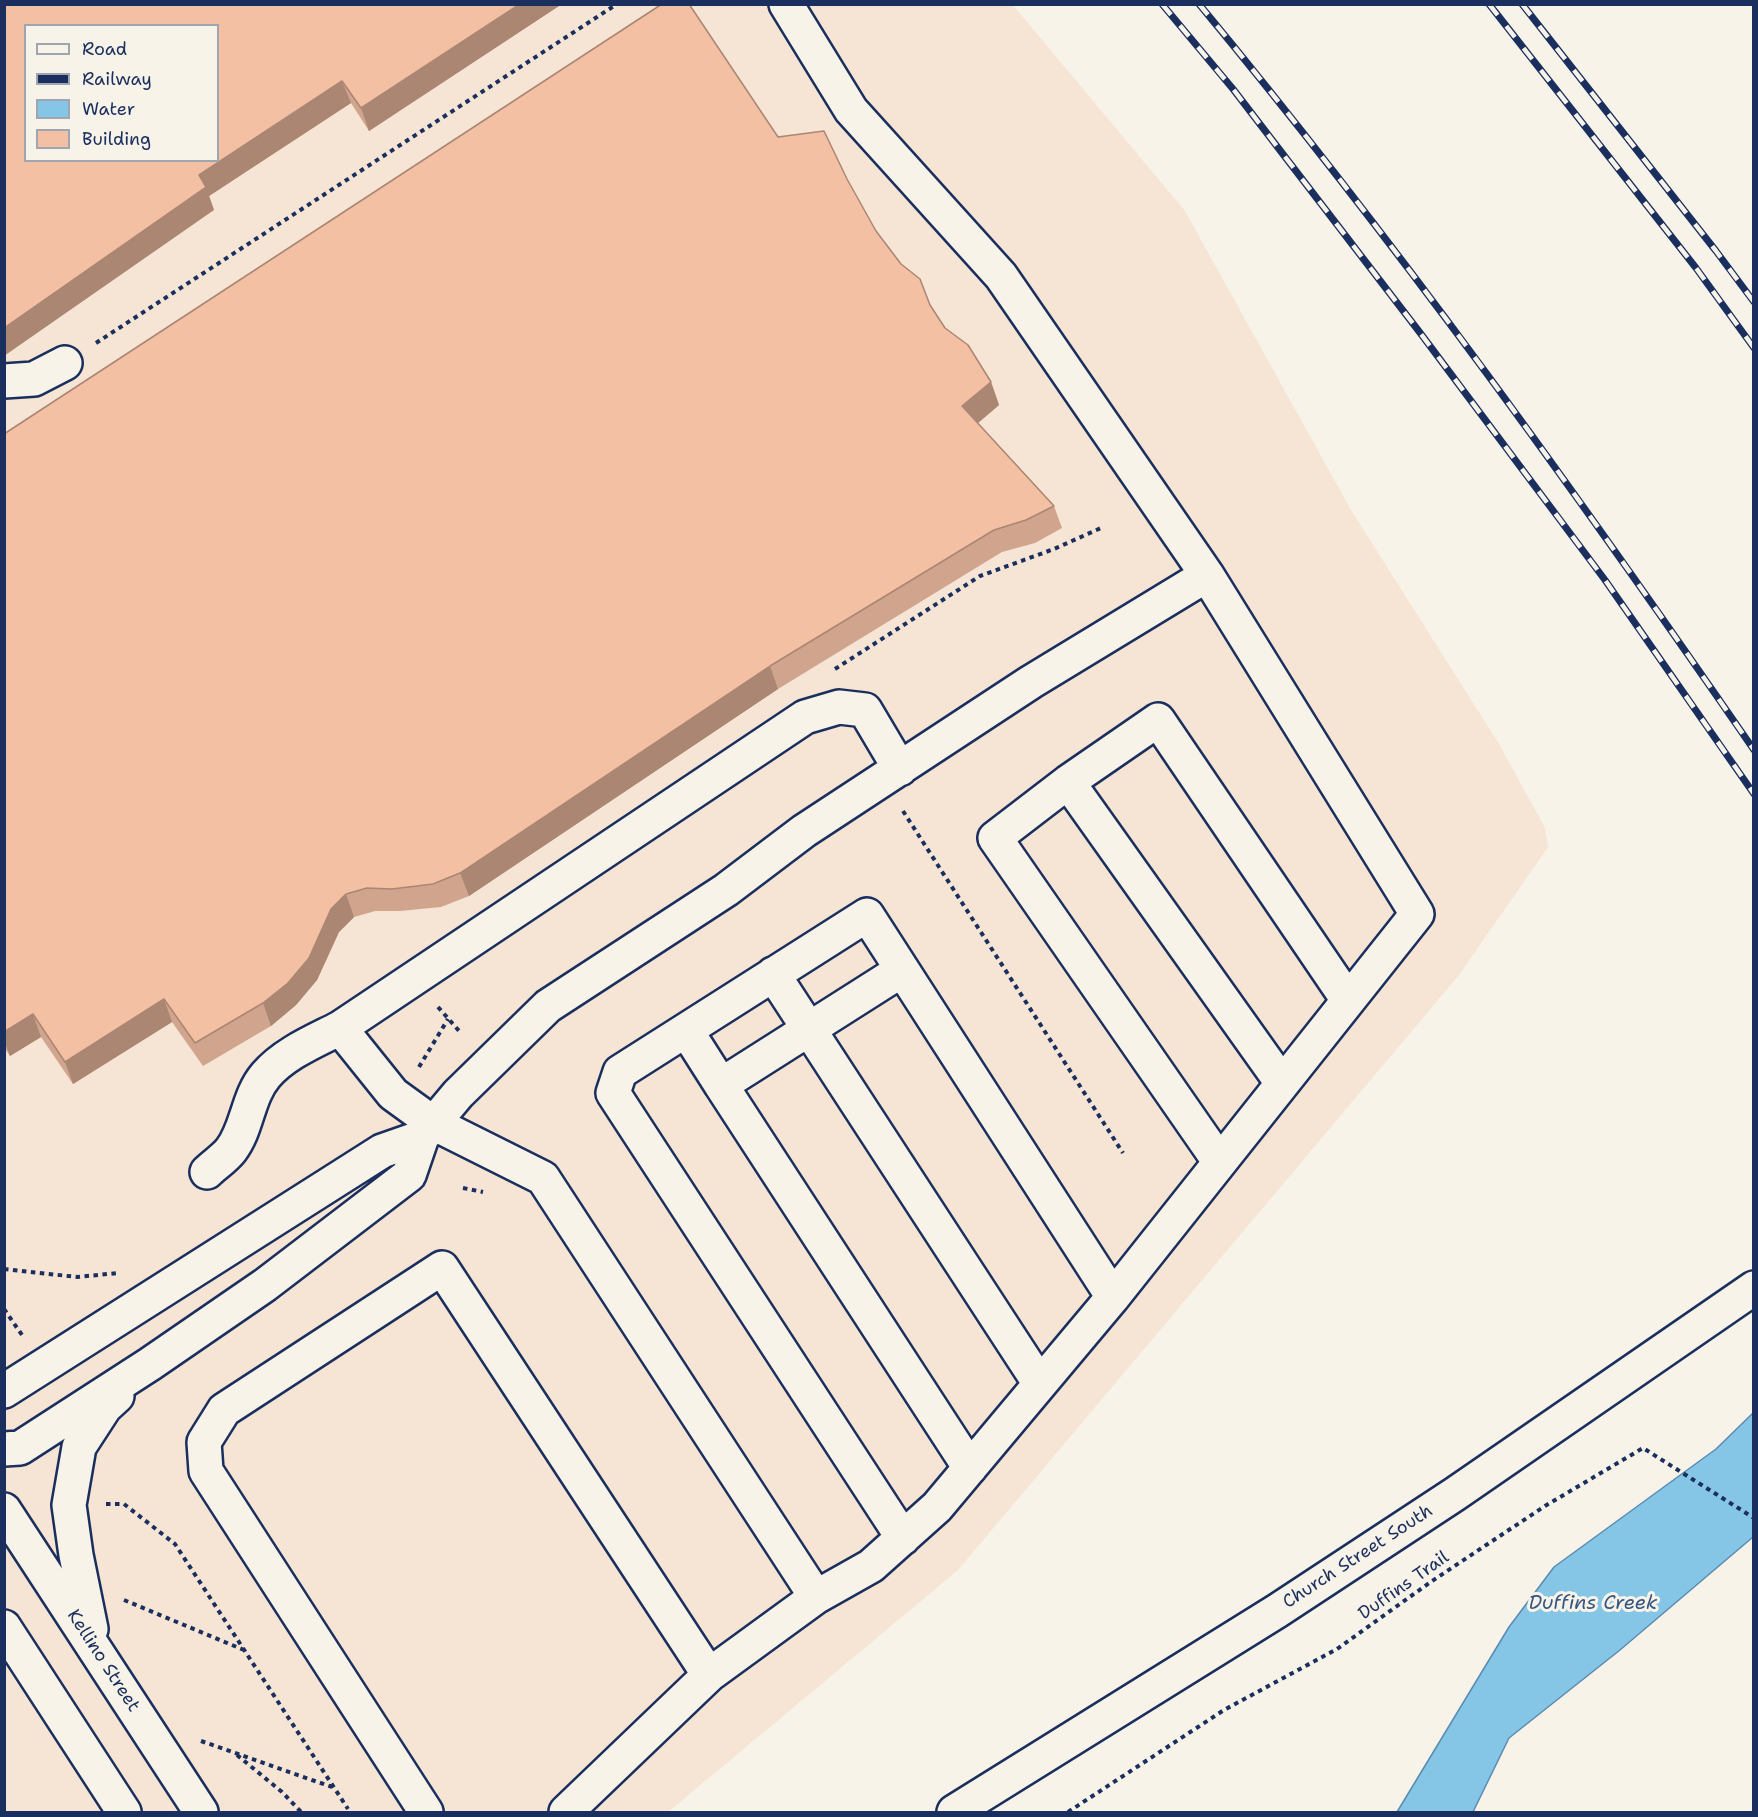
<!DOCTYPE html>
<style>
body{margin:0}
#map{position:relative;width:1758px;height:1817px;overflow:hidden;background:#f7f3e8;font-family:"Shantell Sans",sans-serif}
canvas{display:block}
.frame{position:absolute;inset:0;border:6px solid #1b2f5e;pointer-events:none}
.legend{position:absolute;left:24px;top:24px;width:195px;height:138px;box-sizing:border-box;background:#f7f3e8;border:2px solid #9fa5b1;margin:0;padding:8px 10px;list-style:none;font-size:18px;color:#1b2f5e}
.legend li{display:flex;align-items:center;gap:12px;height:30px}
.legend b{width:30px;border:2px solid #9fa5b1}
</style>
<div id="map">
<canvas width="1758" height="1817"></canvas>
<div class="frame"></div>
<ul class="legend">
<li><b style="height:8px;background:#f7f3e8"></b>Road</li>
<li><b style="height:8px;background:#1b2f5e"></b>Railway</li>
<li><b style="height:16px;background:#85c6e6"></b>Water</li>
<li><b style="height:16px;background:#f3c0a4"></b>Building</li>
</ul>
</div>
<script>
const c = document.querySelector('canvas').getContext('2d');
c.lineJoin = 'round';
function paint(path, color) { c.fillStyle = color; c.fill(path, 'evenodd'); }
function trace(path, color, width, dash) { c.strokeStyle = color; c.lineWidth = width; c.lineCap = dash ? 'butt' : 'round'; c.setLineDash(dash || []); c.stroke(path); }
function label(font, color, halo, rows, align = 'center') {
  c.font = font + ' "Shantell Sans",sans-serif'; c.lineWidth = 6; c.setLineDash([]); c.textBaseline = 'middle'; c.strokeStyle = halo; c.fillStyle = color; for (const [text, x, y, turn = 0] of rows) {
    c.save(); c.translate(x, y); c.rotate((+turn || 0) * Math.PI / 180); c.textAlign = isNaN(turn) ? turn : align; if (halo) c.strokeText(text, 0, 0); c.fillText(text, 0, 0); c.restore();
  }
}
paint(new Path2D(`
 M5 5H1013L1185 211 1351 510 1499 744 1545 828 1548 847 1459 975 958 1570 668 1812H5ZM26 26H218V160H26Z`), '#f6e4d4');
const water = new Path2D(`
 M1753 1413V1537L1620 1650 1509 1738 1473 1812H1397L1509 1627 1554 1567 1716 1449Z`);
paint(water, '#85c6e6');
trace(water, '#5b8ab0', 1.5);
const minor = new Path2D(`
 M4 381 34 379 65 363
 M1068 782 1282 1083
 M902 970 721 1085 970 1468
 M773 974 1040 1384
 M340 1028 393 1094 433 1123 543 1178 816 1597 871 1566 937 1507 1113 1297 1417 914 1207 575 1001 276 851 110 786 4
 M686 1030 721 1085
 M1219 1161 995 838 1068 782 1158 720 1348 1000
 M207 1172C214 1165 225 1158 231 1150 248 1128 247 1097 266 1075 285 1053 315 1041 340 1028L805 717 839 707 865 710 900 769
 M4 1391 382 1151 422 1137
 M4 1449 20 1448 150 1364 265 1285 409 1175 422 1137 458 1094 548 1006 726 890 804 831 1031 682 1207 575
 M4 1510 201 1812
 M903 1538 613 1093 620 1072 867 915 1113 1297
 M4 1627 124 1812
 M91 1629 76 1555 69 1505 79 1447 105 1407 117 1396
 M426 1812 206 1471 204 1442 224 1410 442 1268 709 1675
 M566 1812 709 1675 816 1597`);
const major = new Path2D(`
 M954 1812 1277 1611 1455 1494 1754 1288`);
trace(minor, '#1b2f5e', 38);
trace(major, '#1b2f5e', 38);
trace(new Path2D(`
 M96 343 617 4
 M835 669 980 576 1054 549 1101 528
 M903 811 1123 1153
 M438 1007 460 1032
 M419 1067 448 1019
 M463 1188 483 1192
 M4 1269 77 1277 118 1273
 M4 1309 22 1335
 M106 1504H124L175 1544 348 1809
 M124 1600 244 1650
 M201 1741 332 1787
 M237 1755 282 1792 301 1812
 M1068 1812 1224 1710 1337 1649 1432 1581 1545 1506 1643 1448 1754 1518`), '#1b2f5e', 4, [4.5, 4.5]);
trace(minor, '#f7f3e8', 33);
trace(major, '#f7f3e8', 33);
const rail = new Path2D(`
 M1162 4 1233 89 1421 334 1605 580 1754 794
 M1199 4C1397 243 1578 495 1754 750
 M1489 4 1696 268 1754 348
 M1522 4 1716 251 1754 302`);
trace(rail, '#1b2f5e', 7);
trace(rail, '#f7f3e8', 4.5, [14]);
paint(new Path2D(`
 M4 4H562L369 131 351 103 209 196 214 210Z
 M778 137 847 179 876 231 930 305 945 328 991 382 999 405 978 423 1054 506 1062 528 1035 543 1002 552 778 689 469 896 441 907 400 911H375L354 917 339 932 317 980 296 1005 271 1026 203 1066 172 1022 73 1084 41 1037 10 1056 4 1047V434Z`), '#d1a58d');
paint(new Path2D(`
 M520 4H562L369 131 361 108Z
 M342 81 351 103 209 196 214 210 4 356V328L199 175Z
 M991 382 999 405 971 429 962 406Z
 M770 666 778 689 469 896 460 873Z
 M346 894 354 917 339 932 317 980 296 1005 271 1026 263 1003 331 909Z
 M164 999 172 1022 73 1084 65 1062Z
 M33 1014 41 1037 10 1056 4 1040V1032Z`), '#aa8673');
const building = new Path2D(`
 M4 4H520L361 108 342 81 199 175 206 187 4 328ZM26 26H218V160H26Z
 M662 4H689L778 137 824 131 847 179 876 231 901 264 920 279 930 305 945 328 968 345 991 382 962 406 1054 506 1026 520 994 530 770 666 460 873 433 884 392 889 367 888 346 894 331 909 309 958 288 983 263 1003 195 1043 164 999 65 1062 33 1014 4 1032V434Z`);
paint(building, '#f3c0a4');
trace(building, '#aa8673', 1.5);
label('18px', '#1b2f5e', '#f7f3e8', [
 ["Church Street South",1358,1557,-33],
 ["Duffins Trail",1404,1586,-35],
 ["Kellino Street",103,1661,57]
]);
label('italic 20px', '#365580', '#f7f3e8', [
 ["Duffins Creek",1593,1604]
]);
</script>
